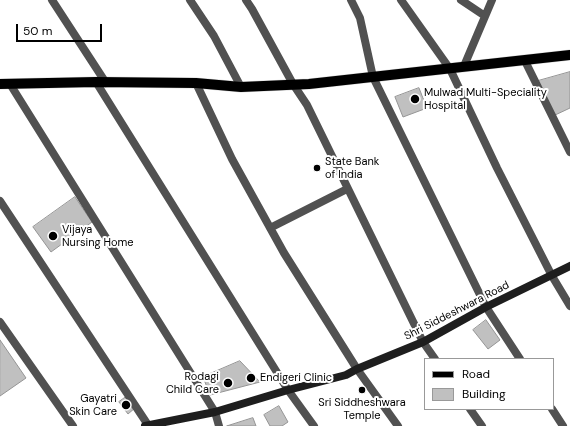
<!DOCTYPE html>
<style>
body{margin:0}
#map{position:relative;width:570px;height:426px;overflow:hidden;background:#fff;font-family:"DM Sans",sans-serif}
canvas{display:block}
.legend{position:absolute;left:424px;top:358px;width:130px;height:52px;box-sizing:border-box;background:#fff;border:1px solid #999;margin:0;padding:5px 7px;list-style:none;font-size:12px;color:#000}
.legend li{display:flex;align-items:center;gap:8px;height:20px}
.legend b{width:20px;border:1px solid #999}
.scale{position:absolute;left:16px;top:24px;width:86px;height:18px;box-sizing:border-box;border:2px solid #000;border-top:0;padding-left:5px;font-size:12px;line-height:14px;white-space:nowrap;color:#000;-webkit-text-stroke:3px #fff;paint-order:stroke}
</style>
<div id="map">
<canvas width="570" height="426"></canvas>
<ul class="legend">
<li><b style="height:5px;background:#000"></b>Road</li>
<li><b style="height:11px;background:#c0c0c0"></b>Building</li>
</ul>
<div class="scale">50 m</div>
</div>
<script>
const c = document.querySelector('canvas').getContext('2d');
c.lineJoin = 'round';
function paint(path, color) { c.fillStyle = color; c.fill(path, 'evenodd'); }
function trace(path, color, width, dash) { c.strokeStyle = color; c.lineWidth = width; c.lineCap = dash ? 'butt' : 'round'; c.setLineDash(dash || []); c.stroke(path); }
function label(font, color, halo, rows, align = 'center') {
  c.font = font + ' "DM Sans",sans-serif'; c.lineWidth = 4; c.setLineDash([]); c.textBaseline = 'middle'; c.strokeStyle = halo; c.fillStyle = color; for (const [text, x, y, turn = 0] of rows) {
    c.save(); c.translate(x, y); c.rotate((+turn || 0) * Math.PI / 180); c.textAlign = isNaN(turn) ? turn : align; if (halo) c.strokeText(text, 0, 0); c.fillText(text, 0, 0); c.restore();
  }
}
const building = new Path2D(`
 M570 72V108L553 116 538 81Z
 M419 88 427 108 403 117 395 97Z
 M75 197 92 222 51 252 33 227Z
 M486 320 500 340 488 349 473 330Z
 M0 340 26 378 0 396Z
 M240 361 260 382 210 395 203 377Z
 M126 397 135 408 128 414 119 402Z
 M279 406 288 422 282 426H270L264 415Z
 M253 418 256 426H227Z`);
paint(building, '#c0c0c0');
trace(building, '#959595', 1);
const primary = new Path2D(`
 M0 84 96 82 196 83 241 87 309 84 570 55`);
trace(primary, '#dbdbdb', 11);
trace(new Path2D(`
 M52 0 106 83
 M190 0 214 36 241 87
 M246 0 252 9 293 84 307 105 423 342 435 359
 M351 0 360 18 373 77 486 307 520 359
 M401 0 450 69 497 168 552 276 570 306
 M461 0 485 16
 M525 61 570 152
 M464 66 492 0
 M96 82 288 390 314 426
 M196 83 232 159 284 253 357 369 398 426
 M10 84 215 412 219 426
 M0 201 148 425
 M270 228 347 189
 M0 322 73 426
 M470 409 482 426
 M552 409 563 426`), '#515151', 8);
trace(new Path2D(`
 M145 426 215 412 288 390 346 375 357 369 423 342 486 307 570 266`), '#1e1e1e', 8);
trace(primary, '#000', 10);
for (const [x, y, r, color] of [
 [415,99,5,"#000"],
 [317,168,4,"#000"],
 [53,236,5,"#000"],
 [251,378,5,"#000"],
 [228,383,5,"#000"],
 [362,390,4,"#000"],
 [126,405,5,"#000"]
]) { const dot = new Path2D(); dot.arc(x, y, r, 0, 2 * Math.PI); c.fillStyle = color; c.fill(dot); trace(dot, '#fff', 1.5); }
label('11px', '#000', '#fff', [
 ["Mulwad Multi-Speciality",424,93],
 ["Hospital",424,106],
 ["State Bank",325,162],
 ["of India",325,175],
 ["Vijaya",62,230],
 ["Nursing Home",62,243],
 ["Rodagi",219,377,"right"],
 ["Child Care",219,390,"right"],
 ["Endigeri Clinic",260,378],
 ["Gayatri",117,399,"right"],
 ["Skin Care",117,412,"right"],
 ["Sri Siddheshwara",362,403,"center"],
 ["Temple",362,416,"center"]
], 'left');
label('11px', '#000', '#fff', [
 ["Shri Siddeshwara Road",457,311,-27]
]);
</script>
